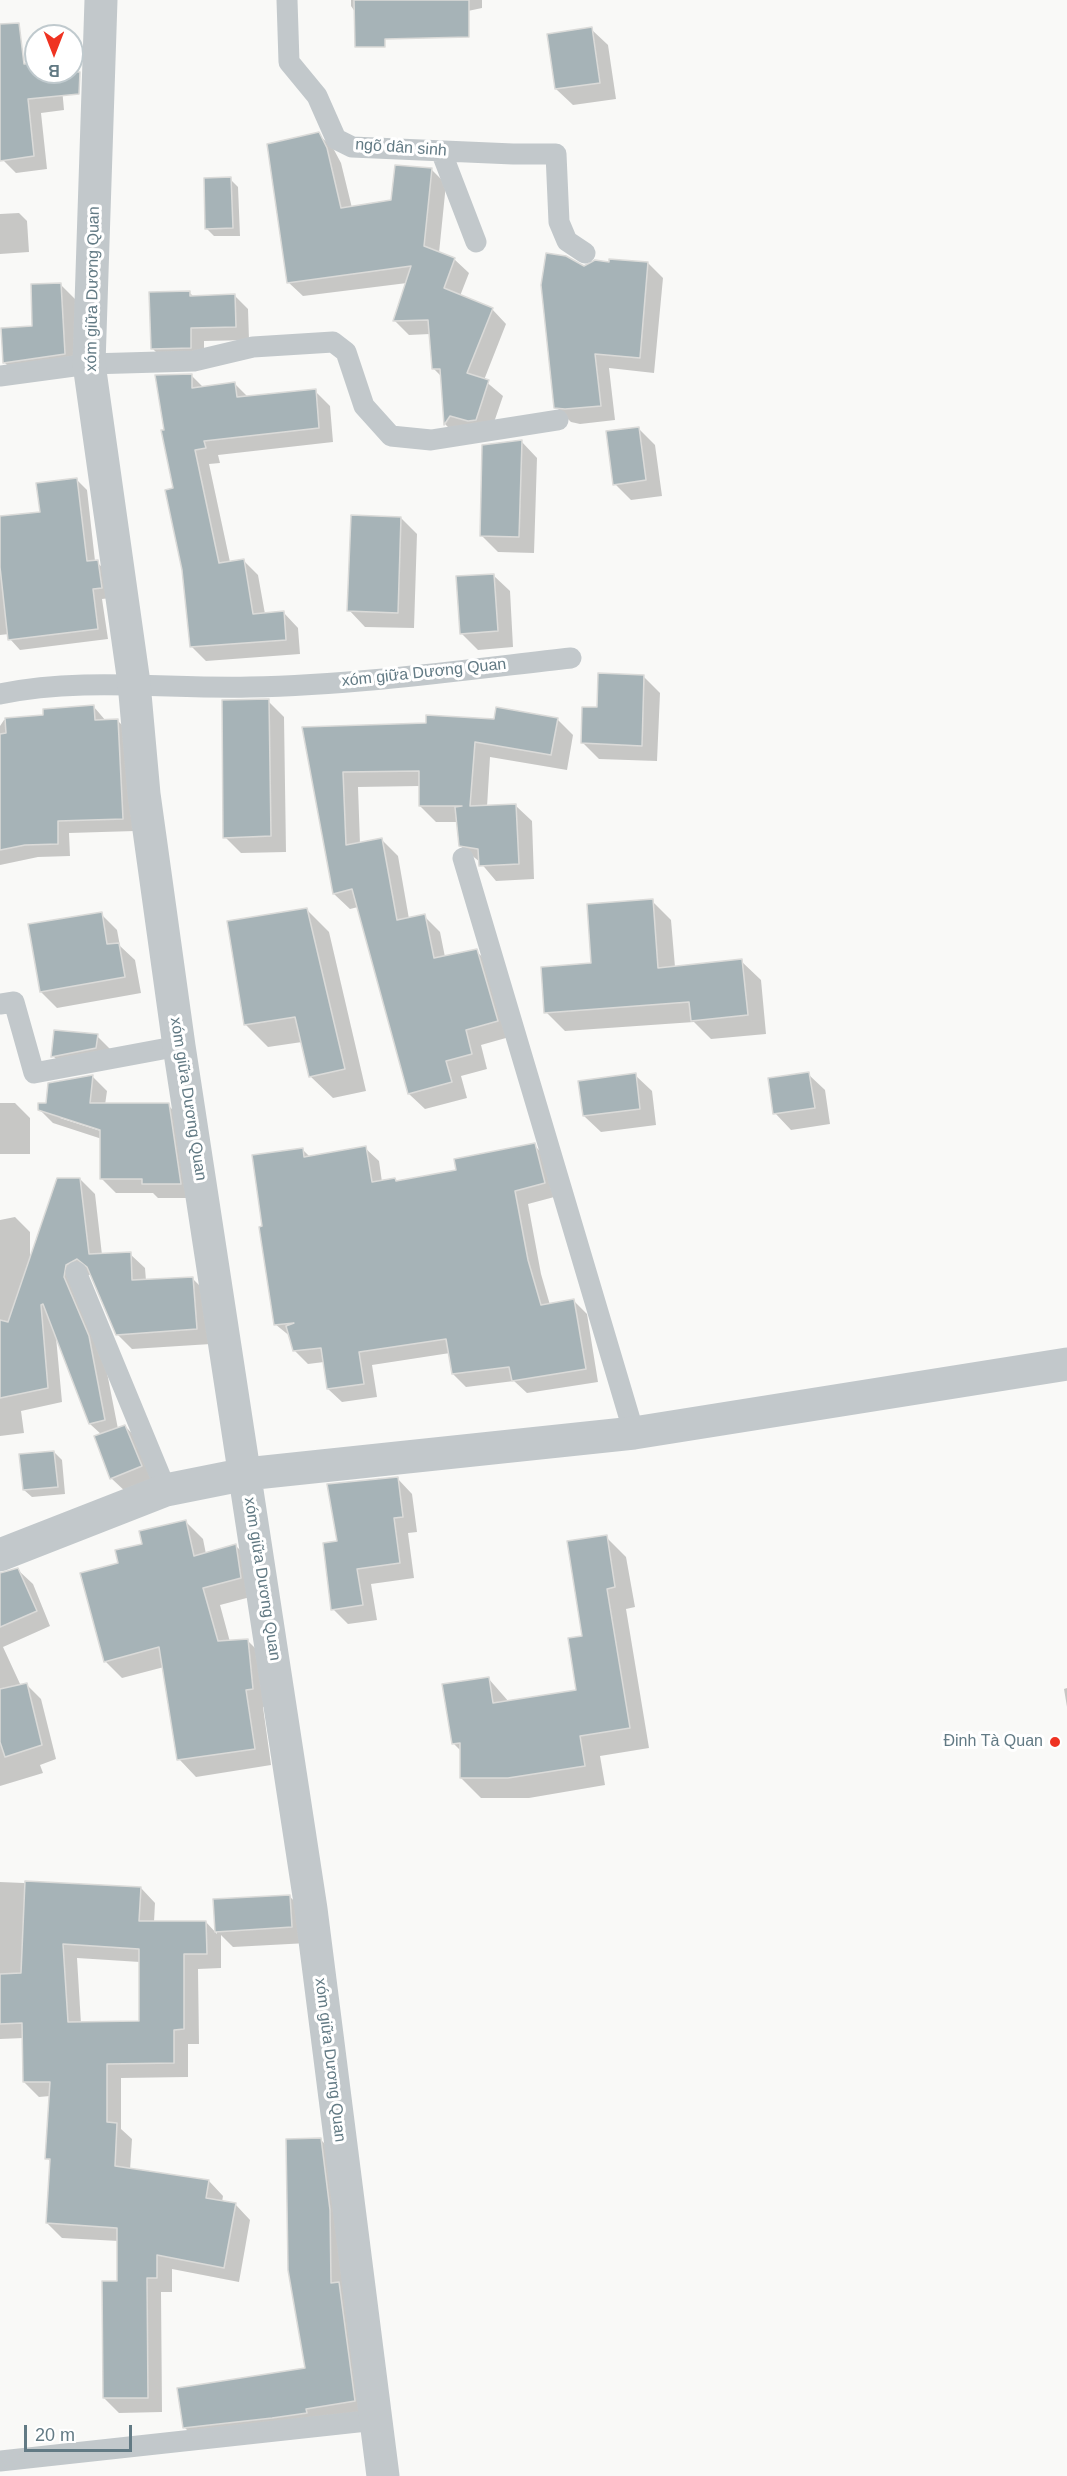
<!DOCTYPE html>
<meta charset="utf-8">
<style>
body{margin:0}
#map{position:relative;width:1067px;height:2476px;overflow:hidden;background:#f9f9f7;font-family:Helvetica,sans-serif}
canvas{display:block}
.north{position:absolute;left:24px;top:24px;width:60px;height:60px;box-sizing:border-box;background:#fff;border:2px solid #c0cace;border-radius:50%;rotate:180deg;font-size:16px;font-weight:700;line-height:24px;text-align:center;color:#627a84}
.north::after{content:'';display:block;margin:auto;width:21px;height:27px;background:#ef3322;clip-path:polygon(50% 0,100% 100%,50% 72%,0 100%)}
.scale{position:absolute;left:24px;top:2425px;width:108px;height:27px;box-sizing:border-box;border:3px solid #627a84;border-top:0;padding-left:8px;font-size:18px;line-height:21px;white-space:nowrap;color:#627a84;-webkit-text-stroke:4px #fff;paint-order:stroke}
</style>
<div id="map">
<canvas width="1067" height="2476"></canvas>
<div class="north">B</div>
<div class="scale">20 m</div>
</div>
<script>
const c = document.querySelector('canvas').getContext('2d');
c.lineJoin = 'round';
function paint(path, color) { c.fillStyle = color; c.fill(path, 'evenodd'); }
function trace(path, color, width, dash) { c.strokeStyle = color; c.lineWidth = width; c.lineCap = dash ? 'butt' : 'round'; c.setLineDash(dash || []); c.stroke(path); }
function label(font, color, halo, rows, align = 'center') {
  c.font = font + ' Helvetica,sans-serif'; c.lineWidth = 6; c.setLineDash([]); c.textBaseline = 'middle'; c.strokeStyle = halo; c.fillStyle = color; for (const [text, x, y, turn = 0] of rows) {
    c.save(); c.translate(x, y); c.rotate((+turn || 0) * Math.PI / 180); c.textAlign = isNaN(turn) ? turn : align; if (halo) c.strokeText(text, 0, 0); c.fillText(text, 0, 0); c.restore();
  }
}
paint(new Path2D(`
 M351 0H482V8L369 32 351 6Z
 M591 29 608 45 616 99 573 105 556 89Z
 M36 64V72H56L61 77 64 110 41 113 47 169 16 173 3 160 0 95Z
 M318 134 333 148 341 163 352 208 393 201 432 170 446 184 439 253 454 259 469 273 460 296 492 309 506 324 484 380 503 396 490 434 459 438 445 424 442 377 433 368 430 334 409 335 395 321 407 283 303 296 288 282Z
 M230 179 238 187 240 236H214L206 228Z
 M19 213 27 221 29 252 0 254V214Z
 M648 263 663 278 654 373 609 368 615 420 580 424 571 422 556 407 584 267Z
 M60 284 75 299 79 369 19 377 4 362 34 328Z
 M189 292 195 298 235 296 248 309 249 340 204 341V361L166 362 153 349Z
 M191 375 204 388 234 383 248 397 315 391 330 406 333 442 218 455 220 463 209 464 230 562 243 560 258 575 265 614 284 613 298 628 300 654 206 661 191 646 175 489 165 431Z
 M638 428 655 445 662 496 631 500 615 484Z
 M521 441 537 458 534 553 498 552 481 535Z
 M77 480 87 490 95 561 107 571 111 598 102 599 108 639 20 650 10 639 9 634 0 635V518L41 513Z
 M401 518 417 534 414 628 365 627 349 610Z
 M493 575 510 591 513 647 478 650 462 634Z
 M643 676 660 693 657 761 599 759 583 743 598 708Z
 M268 701 284 717 286 852 241 853 225 837Z
 M94 707 106 721H118L130 733 135 831 69 833 70 856 38 857 0 865V726L4 720 45 716Z
 M557 719 573 735 567 770 490 757 487 807 516 806 532 821 534 879 496 881 480 862 460 846 458 822H436L420 806V786L358 787 360 844 382 840 398 856 409 919 424 916 440 932 445 957 476 951 492 966 513 1036 481 1045 487 1069 461 1076 467 1098 425 1109 409 1094 358 907 350 909 334 894 304 728Z
 M652 901 671 920 675 967 741 961 761 980 766 1034 711 1039 694 1022 565 1031 546 1012Z
 M306 909 329 932 366 1091 333 1098 310 1076 302 1042 268 1047 246 1025Z
 M101 914 117 930 120 946 135 960 141 993 57 1008 41 992Z
 M97 1036 113 1052 69 1072 53 1056Z
 M808 1074 825 1090 830 1124 791 1130 775 1113Z
 M635 1075 652 1091 656 1125 601 1132 584 1116Z
 M93 1077 107 1091 105 1105H168L182 1119 194 1198H158L153 1193H116L102 1179V1139L53 1123 39 1109ZM60 1115 108 1130 107 1133 60 1118Z
 M0 1103H15L30 1118V1154H0Z
 M534 1145 547 1158 558 1196 528 1204 541 1274 550 1305 573 1300 587 1314 598 1382 527 1393 514 1381 466 1387 453 1374 450 1353 372 1365 377 1397 342 1402 328 1389 324 1362 308 1364 295 1351 291 1337 275 1324 264 1228 302 1149 310 1157 365 1148 379 1161 382 1182H397L458 1171Z
 M80 1179 95 1194 102 1255 130 1254 145 1268 146 1281 193 1279 208 1294 211 1344 132 1349 117 1334 92 1274 81 1278 103 1352 118 1429 125 1426 141 1443 158 1483 128 1494 111 1478 102 1435 90 1424 56 1337 62 1402 21 1411 24 1433 0 1436V1220L15 1217 30 1232V1259Z
 M54 1452 62 1460 65 1494 32 1497 24 1490Z
 M397 1478 412 1494 417 1532 408 1533 414 1578 371 1584 377 1620 348 1624 333 1609 338 1542Z
 M186 1522 203 1539 206 1554 236 1546 253 1563 258 1595 220 1605 230 1642 248 1641 265 1658 269 1706 263 1707 271 1765 196 1777 179 1759 164 1667 122 1678 105 1661 120 1564 144 1545Z
 M606 1537 626 1557 635 1607 626 1609 649 1748 600 1756 605 1785 529 1798H481L461 1778V1751L453 1743 488 1678 509 1702 578 1691Z
 M18 1570 33 1584 50 1626 3 1647 21 1686 26 1684 41 1699 56 1759 40 1765 43 1773 0 1786V1574Z
 M1067 1688V1707L1064 1689Z
 M0 1882 141 1888 155 1903 154 1922H206L217 1934 215 1900 289 1896 306 1912 308 1943 233 1947 221 1935V1968L198 1969 199 2044H188V2077L121 2078V2129L132 2139 130 2170 209 2181 223 2196 222 2202 236 2205 250 2220 239 2282 172 2269V2292H161L162 2412 119 2413 104 2398 119 2282V2241L62 2238 47 2223 52 2163 47 2158 50 2096 39 2097 24 2082V2038L0 2039ZM77 1958 140 1962V2023L81 2024Z
 M321 2140 337 2156 370 2417 201 2444 184 2427 306 2369Z`), '#0003');
const building = new Path2D(`
 M354 0H469V37L385 39V47H355Z
 M19 23 24 64 36 63V72H80L79 94 28 99 34 156 0 161V24Z
 M592 27 600 83 555 89 547 34Z
 M319 132 327 148 341 208 391 200 395 165 432 168 424 246 455 258 444 288 493 308 467 373 489 380 476 420 468 421 450 416 444 425 440 369H432L428 320 393 321 411 266 287 283 267 144Z
 M231 177 233 228 205 229 204 178Z
 M546 253 566 256 584 266 595 260 609 262V259L648 262 640 358 595 354 601 406 565 409 554 408 541 285Z
 M61 283 65 354 3 363 1 328 32 326 31 284Z
 M190 291V296L235 294 236 327 191 328V348L151 349 149 292Z
 M192 374V388L235 382 237 397 316 389 319 428 204 441 206 448 195 450 219 563 244 559 253 614 284 611 286 640 190 647 182 570 165 490 173 488 161 430H164L155 375Z
 M639 427 646 480 613 485 606 431Z
 M522 440 519 537 480 536 482 445Z
 M77 478 87 561 98 560 102 588 93 589 98 629 8 640 0 567V516L40 512 36 483Z
 M351 515 401 517 398 613 347 611Z
 M494 574 498 631 460 634 456 576Z
 M598 673 644 675 642 746 581 743 582 707H597Z
 M269 699 271 836 223 838 222 700Z
 M94 705 95 720 118 719 123 819 58 821V844L25 845 0 850V734L6 733 5 718 43 715V709Z
 M496 707 558 718 551 755 475 742 470 806 516 804 519 864 479 866 478 849 459 846 455 807 462 806H419V771L343 772 346 845 382 838 397 920 425 914 434 958 477 949 498 1021 466 1030 472 1054 446 1061 452 1082 408 1094 352 889 333 894 302 727 426 723V715L494 719Z
 M653 899 658 968 742 959 748 1015 691 1021 689 1002 544 1013 541 967 591 963 587 904Z
 M307 908 345 1069 309 1077 295 1017 244 1025 227 921Z
 M102 912 107 944 119 943 125 977 40 992 28 924Z
 M54 1030 98 1034 96 1048 51 1057Z
 M809 1072 815 1108 773 1114 768 1078Z
 M636 1073 640 1109 583 1116 578 1081Z
 M93 1075 90 1103H169L181 1184H142V1179H100V1130L38 1110V1103H46L48 1083Z
 M535 1143 545 1183 515 1191 528 1260 541 1305 574 1299 586 1369 512 1381 509 1367 452 1374 446 1339 359 1352 364 1384 327 1389 321 1348 293 1351 286 1326 294 1323 274 1325 259 1227 262 1226 252 1155 303 1148 304 1157 366 1146 372 1182 395 1178 396 1181 456 1170 454 1159Z
 M57 1178H80L89 1254 131 1252 132 1280 193 1277 197 1329 116 1335 87 1267 77 1259 66 1265 64 1277 89 1336 105 1420 89 1424 43 1304 41 1305 48 1388 0 1398V1320L8 1322Z
 M125 1425 142 1466 110 1479 94 1436Z
 M54 1451 58 1487 23 1490 19 1454Z
 M398 1477 403 1517 394 1518 400 1563 357 1569 363 1605 331 1610 323 1543 337 1541 327 1484Z
 M186 1520 194 1556 236 1544 241 1578 203 1588 218 1641 248 1639 253 1689 246 1690 255 1749 177 1760 159 1647 104 1662 80 1573 118 1563 115 1550 142 1544 139 1531Z
 M607 1535 615 1587 607 1589 630 1728 580 1736 585 1766 508 1778H460V1743L452 1744 442 1684 489 1677 493 1703 576 1690 568 1638 582 1636 567 1541Z
 M18 1568 37 1611 0 1627V1573Z
 M27 1683 42 1745 5 1757 0 1742V1689Z
 M25 1881 141 1887 139 1921H206L207 1954H184V2029L174 2030V2063L107 2064V2122L117 2123 115 2166 209 2180 206 2198 236 2203 224 2268 157 2255V2278H147L148 2398H103L102 2281H117V2228L46 2223 50 2159H45L50 2082H23L22 2023 0 2024V1974L21 1973ZM63 1944 139 1949V2021L68 2022Z
 M290 1895 292 1927 215 1932 213 1899Z
 M321 2138 330 2210 331 2283 339 2282 355 2401 306 2409 307 2413 272 2418 183 2428 177 2388 305 2368 288 2270 286 2139Z`);
paint(building, '#a6b3b7');
trace(building, '#dbdbd9', 1.5);
trace(new Path2D(`
 M287 0 289 62 317 96 336 139 352 147 513 154H556L559 222 567 241 585 253
 M441 151 476 242
 M0 376 89 364 194 361 253 347 333 342 346 352 364 406 391 436 431 440 558 420
 M0 694C82 677 167 689 249 687 357 685 464 670 571 658
 M463 858 634 1433
 M0 1004 14 1002 34 1073 179 1046
 M76 1272 166 1490
 M0 2461 376 2420`), '#c2c8cb', 21);
trace(new Path2D(`
 M101 0 89 364 134 683 144 794 179 1046 311 1909 383 2476
 M0 1555 166 1490 246 1474 634 1433 1067 1364`), '#c2c8cb', 33);
for (const [x, y, r, color] of [
 [1055,1742,6,"#ef3322"]
]) { const dot = new Path2D(); dot.arc(x, y, r, 0, 2 * Math.PI); c.fillStyle = color; c.fill(dot); trace(dot, '#fff', 2); }
label('16px', '#627a84', '#fff', [
 ["ngõ dân sinh",401,148,4],
 ["xóm giữa Dương Quan",93,289,-89],
 ["xóm giữa Dương Quan",424,673,-6],
 ["xóm giữa Dương Quan",188,1099,81],
 ["xóm giữa Dương Quan",262,1579,81],
 ["xóm giữa Dương Quan",330,2060,83]
]);
label('16px', '#627a84', '#fff', [
 ["Đinh Tà Quan",1043,1742]
], 'right');
</script>
